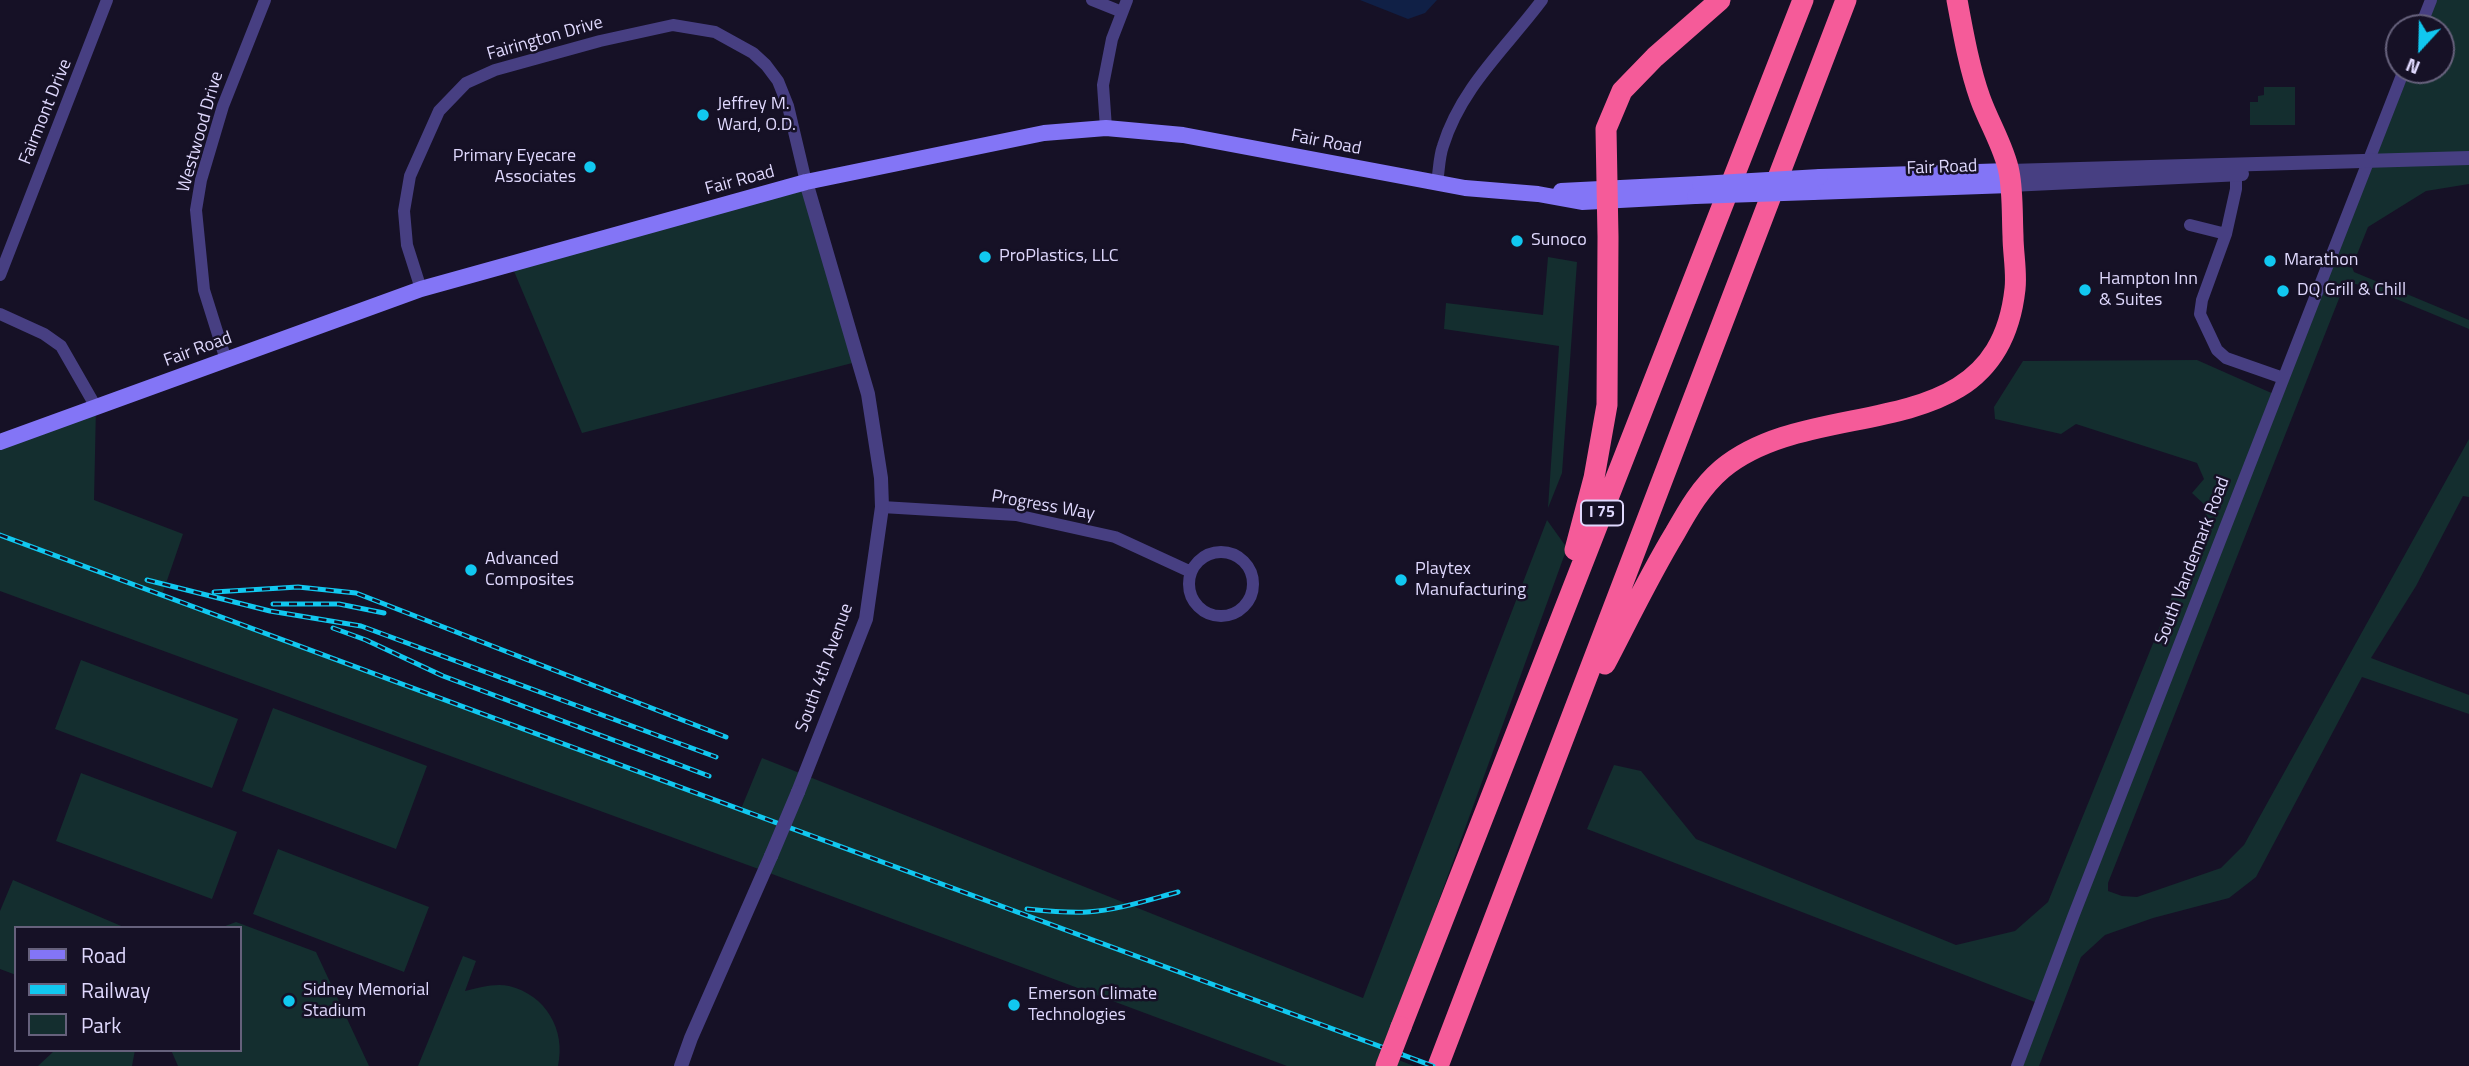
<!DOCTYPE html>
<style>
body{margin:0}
#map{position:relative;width:2469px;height:1066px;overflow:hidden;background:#161126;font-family:"Titillium Web",sans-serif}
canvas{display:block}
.legend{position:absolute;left:14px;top:926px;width:228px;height:126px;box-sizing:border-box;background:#161126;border:2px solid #66617c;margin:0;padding:9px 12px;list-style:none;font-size:21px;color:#dfd8fd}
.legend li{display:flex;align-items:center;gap:14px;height:35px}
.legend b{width:35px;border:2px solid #66617c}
.north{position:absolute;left:2385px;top:14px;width:70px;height:70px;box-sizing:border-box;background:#161126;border:2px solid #66617c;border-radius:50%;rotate:202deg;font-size:19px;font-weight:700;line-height:28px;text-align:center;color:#dfd8fd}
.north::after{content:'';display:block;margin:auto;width:24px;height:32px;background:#11c8f0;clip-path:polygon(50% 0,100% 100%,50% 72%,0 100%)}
</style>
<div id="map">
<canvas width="2469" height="1066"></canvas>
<ul class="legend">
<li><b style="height:9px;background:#8375f6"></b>Road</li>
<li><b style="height:9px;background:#11c8f0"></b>Railway</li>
<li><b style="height:19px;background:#142e2f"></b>Park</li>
</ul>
<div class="north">N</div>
</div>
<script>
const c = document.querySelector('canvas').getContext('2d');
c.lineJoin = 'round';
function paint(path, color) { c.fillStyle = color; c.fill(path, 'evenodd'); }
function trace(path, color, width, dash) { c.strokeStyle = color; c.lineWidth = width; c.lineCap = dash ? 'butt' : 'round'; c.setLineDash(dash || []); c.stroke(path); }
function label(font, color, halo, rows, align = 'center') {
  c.font = font + ' "Titillium Web",sans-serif'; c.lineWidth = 5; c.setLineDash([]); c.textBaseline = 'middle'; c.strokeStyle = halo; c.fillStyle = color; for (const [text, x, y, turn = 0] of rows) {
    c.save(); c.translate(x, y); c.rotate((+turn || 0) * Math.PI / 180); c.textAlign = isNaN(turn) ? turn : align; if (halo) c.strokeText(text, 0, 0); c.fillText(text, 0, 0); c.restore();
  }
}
paint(new Path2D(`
 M2431 0H2469V184L2426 191 2368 227 2352 267 2354 272 2469 320V329L2372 289 2356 284 2344 286 2108 883V891L2122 896 2137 897 2221 868 2244 845 2469 439V497L2463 496 2416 586 2371 658 2469 695V714L2362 677 2256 877 2229 898 2153 918 2105 935 2081 957 2039 1066H2017L2040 1004 1587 829 1614 765 1641 771 1696 839 1956 945 2015 931 2048 902 2208 508 2192 493 2204 479 2197 463 2076 424 2061 434 1995 419 1994 407 2023 361 2197 360 2276 395 2404 70H2441V28H2420Z
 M2264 87H2295V125H2250V102H2258V96L2264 95Z
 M806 182 860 361 582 433 511 264Z
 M1548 257 1577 262 1562 473 1548 508 1559 346 1444 329 1446 303 1543 315Z
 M96 407 94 500 183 534 162 595 741 809 762 758 1363 998 1547 520 1567 548 1383 1054 1414 1066H1287L764 871 0 591V442Z
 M81 660 238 719 212 788 55 729Z
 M273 708 427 766 396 849 242 791Z
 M81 773 237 832 212 899 56 841Z
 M278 849 429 907 404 972 253 914Z
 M13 880 126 928H16V975L0 969V911Z
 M236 922 316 952 369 1066H178L171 1050H240V928H220Z
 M463 956 476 961 465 991C479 988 494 983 509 986 546 995 566 1030 558 1066H418Z
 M55 1050H135L132 1066H38Z`), '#142e2f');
paint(new Path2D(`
 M1360 0H1437L1425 13 1408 19Z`), '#102046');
trace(new Path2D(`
 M1092 0 1122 12
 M2420 28 2431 0
 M1106 128 1103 85 1112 39 1127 0
 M2236 174V189L2226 234 2202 300 2200 314 2217 350 2226 358 2283 378
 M1437 183C1439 171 1439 157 1443 146 1461 87 1507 47 1542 0
 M2190 225 2226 234
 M0 275 107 0
 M421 289 407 245 404 211 410 176 439 111 466 83 495 70 600 41 673 25 715 32 753 53 766 65 778 81 788 106 806 182
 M0 314 44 334 61 346 96 407
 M226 360 204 290 196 210 201 180 223 106 265 0
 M882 507 1016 515 1115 537 1191 572
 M1189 584a32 32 0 1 1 64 0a32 32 0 1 1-64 0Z
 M2017 1066 2073 917 2404 70`), '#473f82', 12);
trace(new Path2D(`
 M2009 171 2469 158
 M2010 185 2242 174
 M798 792 866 619 882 507 881 478 868 394 806 182
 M681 1066 691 1038 771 856`), '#473f82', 14);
trace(new Path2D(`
 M1820 177 2009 171
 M1561 191 1700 184
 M1813 192 2010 185
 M0 442 421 289 806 182 1044 133 1106 128 1183 135 1465 188 1538 194 1582 202 1695 196`), '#8375f6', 16);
trace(new Path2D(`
 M1575 550 1594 478 1607 405 1608 237 1606 129 1622 91 1655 57 1720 0
 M1605 664C1628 620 1649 576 1675 533 1688 510 1701 487 1722 469 1816 391 1997 453 2015 289 2017 272 2013 253 2013 236 2012 215 2013 192 2009 172 2005 149 1988 121 1980 98 1969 67 1963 32 1957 0
 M1401 1027 1803 0
 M1438 1066 1846 0`), '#f55b99', 21);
const rail = new Path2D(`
 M0 535 1433 1066
 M147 580 270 611 361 626 716 757
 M214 592 298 587 356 593 726 737
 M273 604H339L384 613
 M333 628 366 640 443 676 709 776
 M1027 909C1047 911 1067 913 1087 912 1118 910 1148 900 1178 892`);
trace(rail, '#11c8f0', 5);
trace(rail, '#161126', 2.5, [8]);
trace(new Path2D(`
 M771 856 798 792`), '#473f82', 14);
trace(new Path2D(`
 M1700 184 1820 177
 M1695 196 1813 192`), '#8375f6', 16);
trace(new Path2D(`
 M1386 1066 1401 1027`), '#f55b99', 21);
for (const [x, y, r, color] of [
 [703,115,7,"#11c8f0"],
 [590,167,7,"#11c8f0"],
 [1517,241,7,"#11c8f0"],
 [985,257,7,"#11c8f0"],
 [2270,261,7,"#11c8f0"],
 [2085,290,7,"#11c8f0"],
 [2283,291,7,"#11c8f0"],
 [471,570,7,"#11c8f0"],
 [1401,580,7,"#11c8f0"],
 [289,1001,7,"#11c8f0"],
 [1014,1005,7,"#11c8f0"]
]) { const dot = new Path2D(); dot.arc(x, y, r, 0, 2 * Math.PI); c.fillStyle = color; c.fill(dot); trace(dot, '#161126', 2.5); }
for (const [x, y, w] of [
 [1602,513,42]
]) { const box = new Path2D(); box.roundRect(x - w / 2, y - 12.5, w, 25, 5); c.fillStyle = '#161126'; c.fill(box); trace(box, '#dfd8fd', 2); }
label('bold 16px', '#dfd8fd', null, [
 ["I 75",1602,513]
]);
label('18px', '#dfd8fd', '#161126', [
 ["Fairington Drive",545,39,-16],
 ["Fairmont Drive",46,112,-68],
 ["Westwood Drive",201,132,-74],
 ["Fair Road",1326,143,11],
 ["Fair Road",1942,168,-2],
 ["Fair Road",740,181,-15],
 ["Fair Road",198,350,-20],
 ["Progress Way",1043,506,10],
 ["South Vandemark Road",2193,561,-69],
 ["South 4th Avenue",825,668,-70]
]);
label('18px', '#dfd8fd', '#161126', [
 ["Jeffrey M.",717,105],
 ["Ward, O.D.",717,126],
 ["Primary Eyecare",576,157,"right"],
 ["Associates",576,178,"right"],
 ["Sunoco",1531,241],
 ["ProPlastics, LLC",999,257],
 ["Marathon",2284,261],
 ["Hampton Inn",2099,280],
 ["& Suites",2099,301],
 ["DQ Grill & Chill",2297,291],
 ["Advanced",485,560],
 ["Composites",485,581],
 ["Playtex",1415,570],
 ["Manufacturing",1415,591],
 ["Sidney Memorial",303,991],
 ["Stadium",303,1012],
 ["Emerson Climate",1028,995],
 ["Technologies",1028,1016]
], 'left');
</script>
